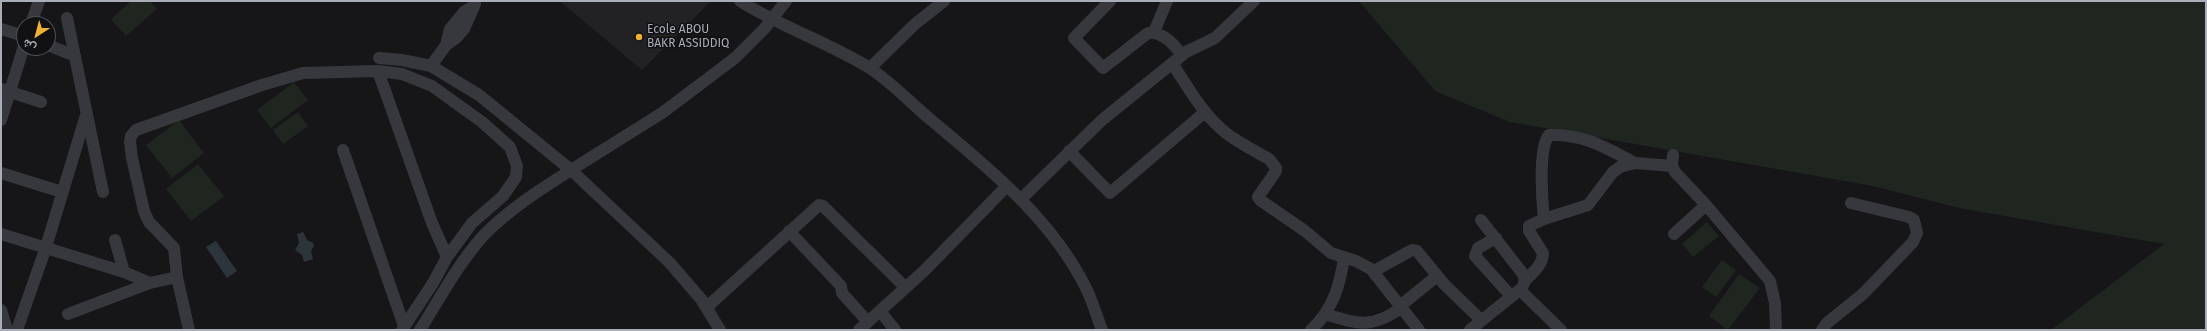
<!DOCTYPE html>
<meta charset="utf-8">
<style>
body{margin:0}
#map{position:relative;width:2207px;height:331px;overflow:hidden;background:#161618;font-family:"Fira Sans",Vazirmatn,sans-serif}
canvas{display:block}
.frame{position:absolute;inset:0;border:2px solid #a8adb8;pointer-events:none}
.north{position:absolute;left:16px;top:16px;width:40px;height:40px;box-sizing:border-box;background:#111113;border:1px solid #4d4f55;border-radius:50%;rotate:216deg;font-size:11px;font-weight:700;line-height:16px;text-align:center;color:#a8adb8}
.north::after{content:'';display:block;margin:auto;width:14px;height:18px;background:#f2b134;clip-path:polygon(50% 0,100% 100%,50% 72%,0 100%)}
</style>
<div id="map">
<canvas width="2207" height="331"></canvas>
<div class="frame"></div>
<div class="north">ش</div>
</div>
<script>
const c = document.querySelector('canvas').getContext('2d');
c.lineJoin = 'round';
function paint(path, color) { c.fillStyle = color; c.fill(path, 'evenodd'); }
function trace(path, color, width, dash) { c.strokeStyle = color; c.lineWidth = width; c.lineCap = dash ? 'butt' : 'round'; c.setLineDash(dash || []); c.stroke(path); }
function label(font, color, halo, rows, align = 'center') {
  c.font = font + ' "Fira Sans",sans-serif'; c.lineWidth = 3; c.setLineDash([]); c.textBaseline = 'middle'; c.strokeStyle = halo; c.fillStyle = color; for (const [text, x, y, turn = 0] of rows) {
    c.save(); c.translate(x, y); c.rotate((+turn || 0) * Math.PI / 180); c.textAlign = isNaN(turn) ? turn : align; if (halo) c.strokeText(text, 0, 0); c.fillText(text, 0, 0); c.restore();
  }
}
paint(new Path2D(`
 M564 1H711L642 70 562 3Z`), '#222225');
paint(new Path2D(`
 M131 1H150L157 9 126 36 111 19Z
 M1359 1H2206V330H2051L2164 244 1959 208 1873 186 1510 122 1435 91Z
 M294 82 308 100 271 128 257 110Z
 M298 112 308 126 283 144 273 130Z
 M179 120 204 153 172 178 146 145Z
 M198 164 224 196 191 221 166 189Z
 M1707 222 1719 236 1693 257 1682 244Z
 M1722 260 1736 270 1716 297 1702 287Z
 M1739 274 1760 288 1728 330 1709 316Z`), '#1e261f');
paint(new Path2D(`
 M303 232 307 240 313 243 314 246 311 251 313 259 304 262 302 255 295 250 299 243 297 234Z
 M216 241 237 271 227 278 206 247Z`), '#2c353c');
trace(new Path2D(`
 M740 1C781 27 827 42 868 67 889 80 912 104 931 120 990 169 1053 220 1087 290 1093 303 1097 317 1102 330
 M1110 1 1074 38 1103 68 1148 33C1161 31 1175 44 1181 55
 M67 18 103 192
 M31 24 39 1
 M1 29 24 36
 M1154 32 1167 1
 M48 45 75 56
 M446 45 456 38 464 29 475 4
 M379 58 402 60 431 66 479 95 571 170C541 189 508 210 483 236 458 264 440 298 420 330
 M1172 63C1188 87 1203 115 1226 133 1239 143 1255 151 1269 159L1276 168V171L1258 197 1260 200 1305 231 1331 253 1356 261 1371 269 1419 330
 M431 66 446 45 450 29 464 12 474 6
 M870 68 915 24 944 1
 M378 71 432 223 447 257
 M1 89 41 102
 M1 120 24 46
 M343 150 404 326
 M1069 151 1110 193 1205 112
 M1673 155 1672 166 1675 172 1706 205 1770 281 1775 303 1776 330
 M1 173 62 192
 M1021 199 1102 120 1186 52 1215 38 1254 1
 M1544 219C1542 201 1538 148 1549 135 1585 134 1604 147 1635 163
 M789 231 841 286 842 293 868 322
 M1 234 124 272 150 283
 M1674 234 1706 205
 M1496 238 1478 248 1475 256 1511 296
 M115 240 124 272
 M1374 271 1412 250 1417 251 1444 284 1481 320
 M177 277 174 248 149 222 144 211 132 158 130 142 131 136 136 130 262 85 303 73 378 71 402 74 432 86 482 122 510 147 517 166 516 177 503 196 472 223 447 257 433 283 402 330
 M1525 281C1532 273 1543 265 1543 253L1529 231V226L1544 219 1588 205 1613 172 1620 167 1635 163 1672 166
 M1520 290 1561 330
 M1400 306 1437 276
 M707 307 819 205 823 206 905 287
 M1 310 7 330
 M880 311 895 330
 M68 314 150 283 177 277 189 330
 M1325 314C1358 324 1372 329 1401 308
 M17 330 46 247 86 115
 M720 330 701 299 669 262 571 170 662 113 735 58 764 29 786 1
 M859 330 925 270 1007 186
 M1311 330C1333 309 1340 286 1344 257
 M1470 330 1522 288 1525 281 1523 274 1481 220
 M1822 330 1827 323 1863 294 1913 242 1917 233 1914 220 1909 217 1851 203`), '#37383d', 12);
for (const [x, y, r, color] of [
 [639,37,4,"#f2b134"]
]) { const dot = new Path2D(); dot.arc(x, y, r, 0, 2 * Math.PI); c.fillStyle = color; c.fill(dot); trace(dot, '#111113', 1.5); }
label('12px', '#a8adb8', '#111113', [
 ["Ecole ABOU",647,30],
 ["BAKR ASSIDDIQ",647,44]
], 'left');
</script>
